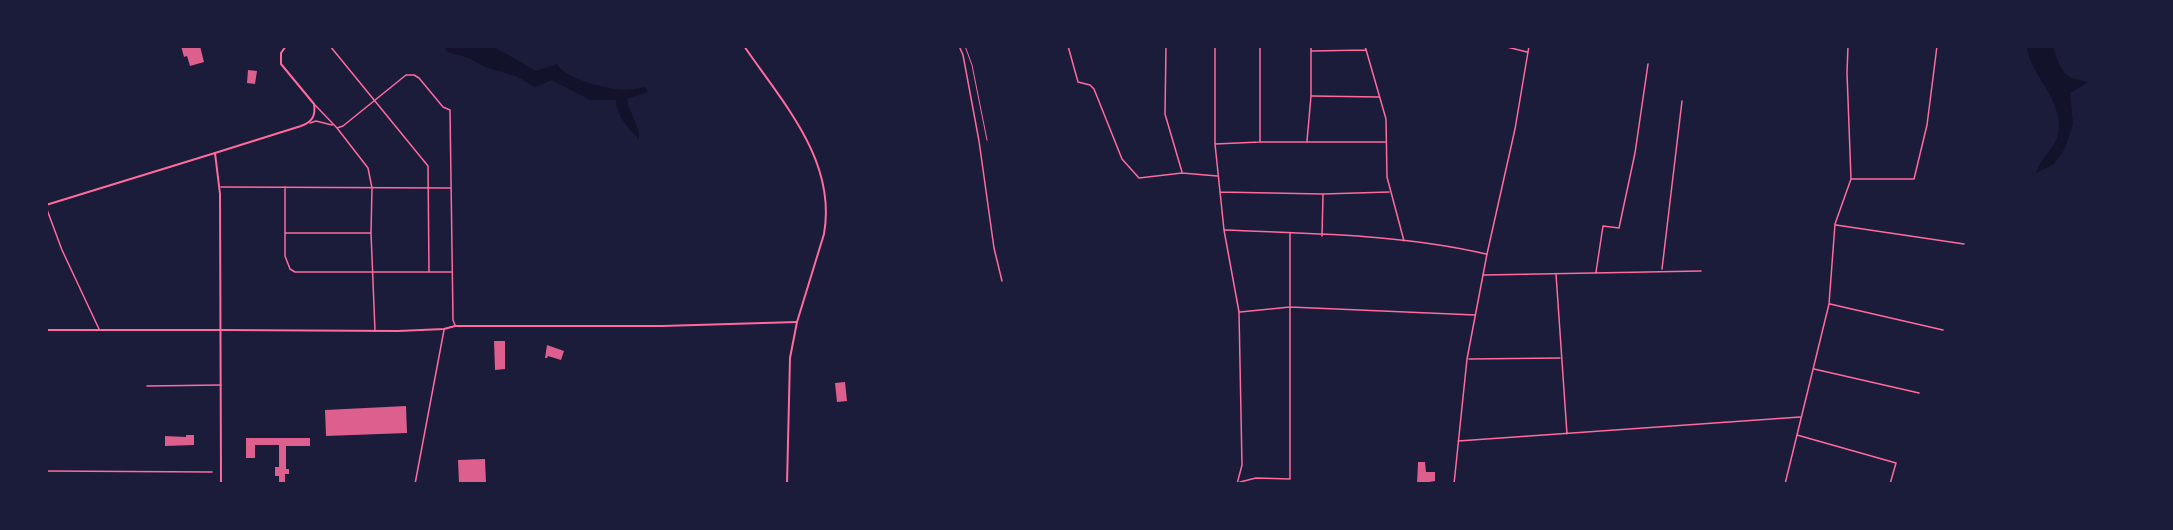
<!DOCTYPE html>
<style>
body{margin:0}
#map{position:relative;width:2173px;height:530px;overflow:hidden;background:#1b1b3a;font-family:"Source Sans 3",sans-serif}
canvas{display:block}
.frame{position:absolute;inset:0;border:48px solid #1b1b3a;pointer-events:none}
</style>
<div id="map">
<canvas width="2173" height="530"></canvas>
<div class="frame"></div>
</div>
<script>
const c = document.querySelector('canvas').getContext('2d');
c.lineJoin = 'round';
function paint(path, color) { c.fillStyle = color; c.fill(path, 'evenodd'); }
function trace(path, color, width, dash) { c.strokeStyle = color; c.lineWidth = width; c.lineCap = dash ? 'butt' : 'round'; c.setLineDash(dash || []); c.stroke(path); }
paint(new Path2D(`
 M444 47H494L536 71 557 64C565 79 605 88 622 90 629 90 638 88 645 87L648 92 627 99C629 114 640 125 639 139 628 128 617 117 616 100H590L552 80 535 87 516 76 485 67 469 58 447 52Z
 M2027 47H2053C2061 71 2062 78 2089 82L2070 93 2073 124 2065 148 2054 164 2036 173C2042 155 2060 146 2059 124 2058 94 2030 74 2027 47Z`), '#12122b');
paint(new Path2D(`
 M181 46H200L204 62 190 66 187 56 184 57Z
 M248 70 257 71 255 84 247 83Z
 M494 341H505V369L495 370Z
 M547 345 564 351 561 360 548 356 547 358H545Z
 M845 382 847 401 837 402 835 383Z
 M406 406 407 433 326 436 325 410Z
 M186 435H194V445L165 446V436L186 437Z
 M246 438H310V446H286V469H289V474H285V484H279V476H275V467H279V445H255V458H246Z
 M485 459 486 483H459L458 460Z
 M1418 462H1425L1426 472H1435V481L1417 484Z`), '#dd5f8e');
trace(new Path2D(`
 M965 46 972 65 987 140`), '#ff6b9d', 1);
trace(new Path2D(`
 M46 471 212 472`), '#ff6b9d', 1.5);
trace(new Path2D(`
 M330 46 428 166 429 272
 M959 46 963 55 979 141 994 248 1002 281
 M1068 46 1078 82 1090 85 1094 89 1122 159 1139 178 1182 173 1217 176
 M1166 46 1165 114 1182 172
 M1215 46V144L1224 230 1239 312 1242 465 1237 484
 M1365 46 1386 119 1387 177 1404 241
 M1503 46 1527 52
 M1312 51 1366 50
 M1312 96 1379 97
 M315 105 337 128 368 168 372 188 371 233 375 331
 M310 123 316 121 332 125
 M337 128 343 126 406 75H414L419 78 443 107 450 110 453 320 455 325
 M1307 141 1311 96V46
 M1260 142V46
 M1215 144 1260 142H1386
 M1852 179H1914L1927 125 1937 46
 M221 187 450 188
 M285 187V256L290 269 295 272H451
 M1220 192 1323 194 1389 192
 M46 207 62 250 99 329
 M1836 225 1964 244
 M1225 230C1312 234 1401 234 1486 254
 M285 233H370
 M1322 236 1323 195
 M1662 269 1682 101
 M1596 272 1603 226 1619 228 1635 153 1648 64
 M1556 274 1567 434
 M1484 275 1701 271
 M1830 304 1943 330
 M1240 312 1290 307 1475 315
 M1469 359 1560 358
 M1814 369 1919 393
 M147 386 221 385
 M1797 435 1896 463 1890 484
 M1458 441 1800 417
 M1240 482 1256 478 1290 479V233
 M415 484 444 330
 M1454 484 1467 359 1487 254 1515 129 1529 46
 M1785 484 1829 304 1835 224 1851 179 1847 73 1848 46`), '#ff6b9d', 1.5);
trace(new Path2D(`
 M215 153 301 126C312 122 316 116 314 104L281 64V53L286 46
 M222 330 398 331 444 329 455 326H662L797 322`), '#ff6b9d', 2);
trace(new Path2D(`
 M744 46C783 103 837 161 824 234L797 322 790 358 787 484
 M46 205 215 153 220 194 221 484
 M46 330H222`), '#ff6b9d', 2);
</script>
